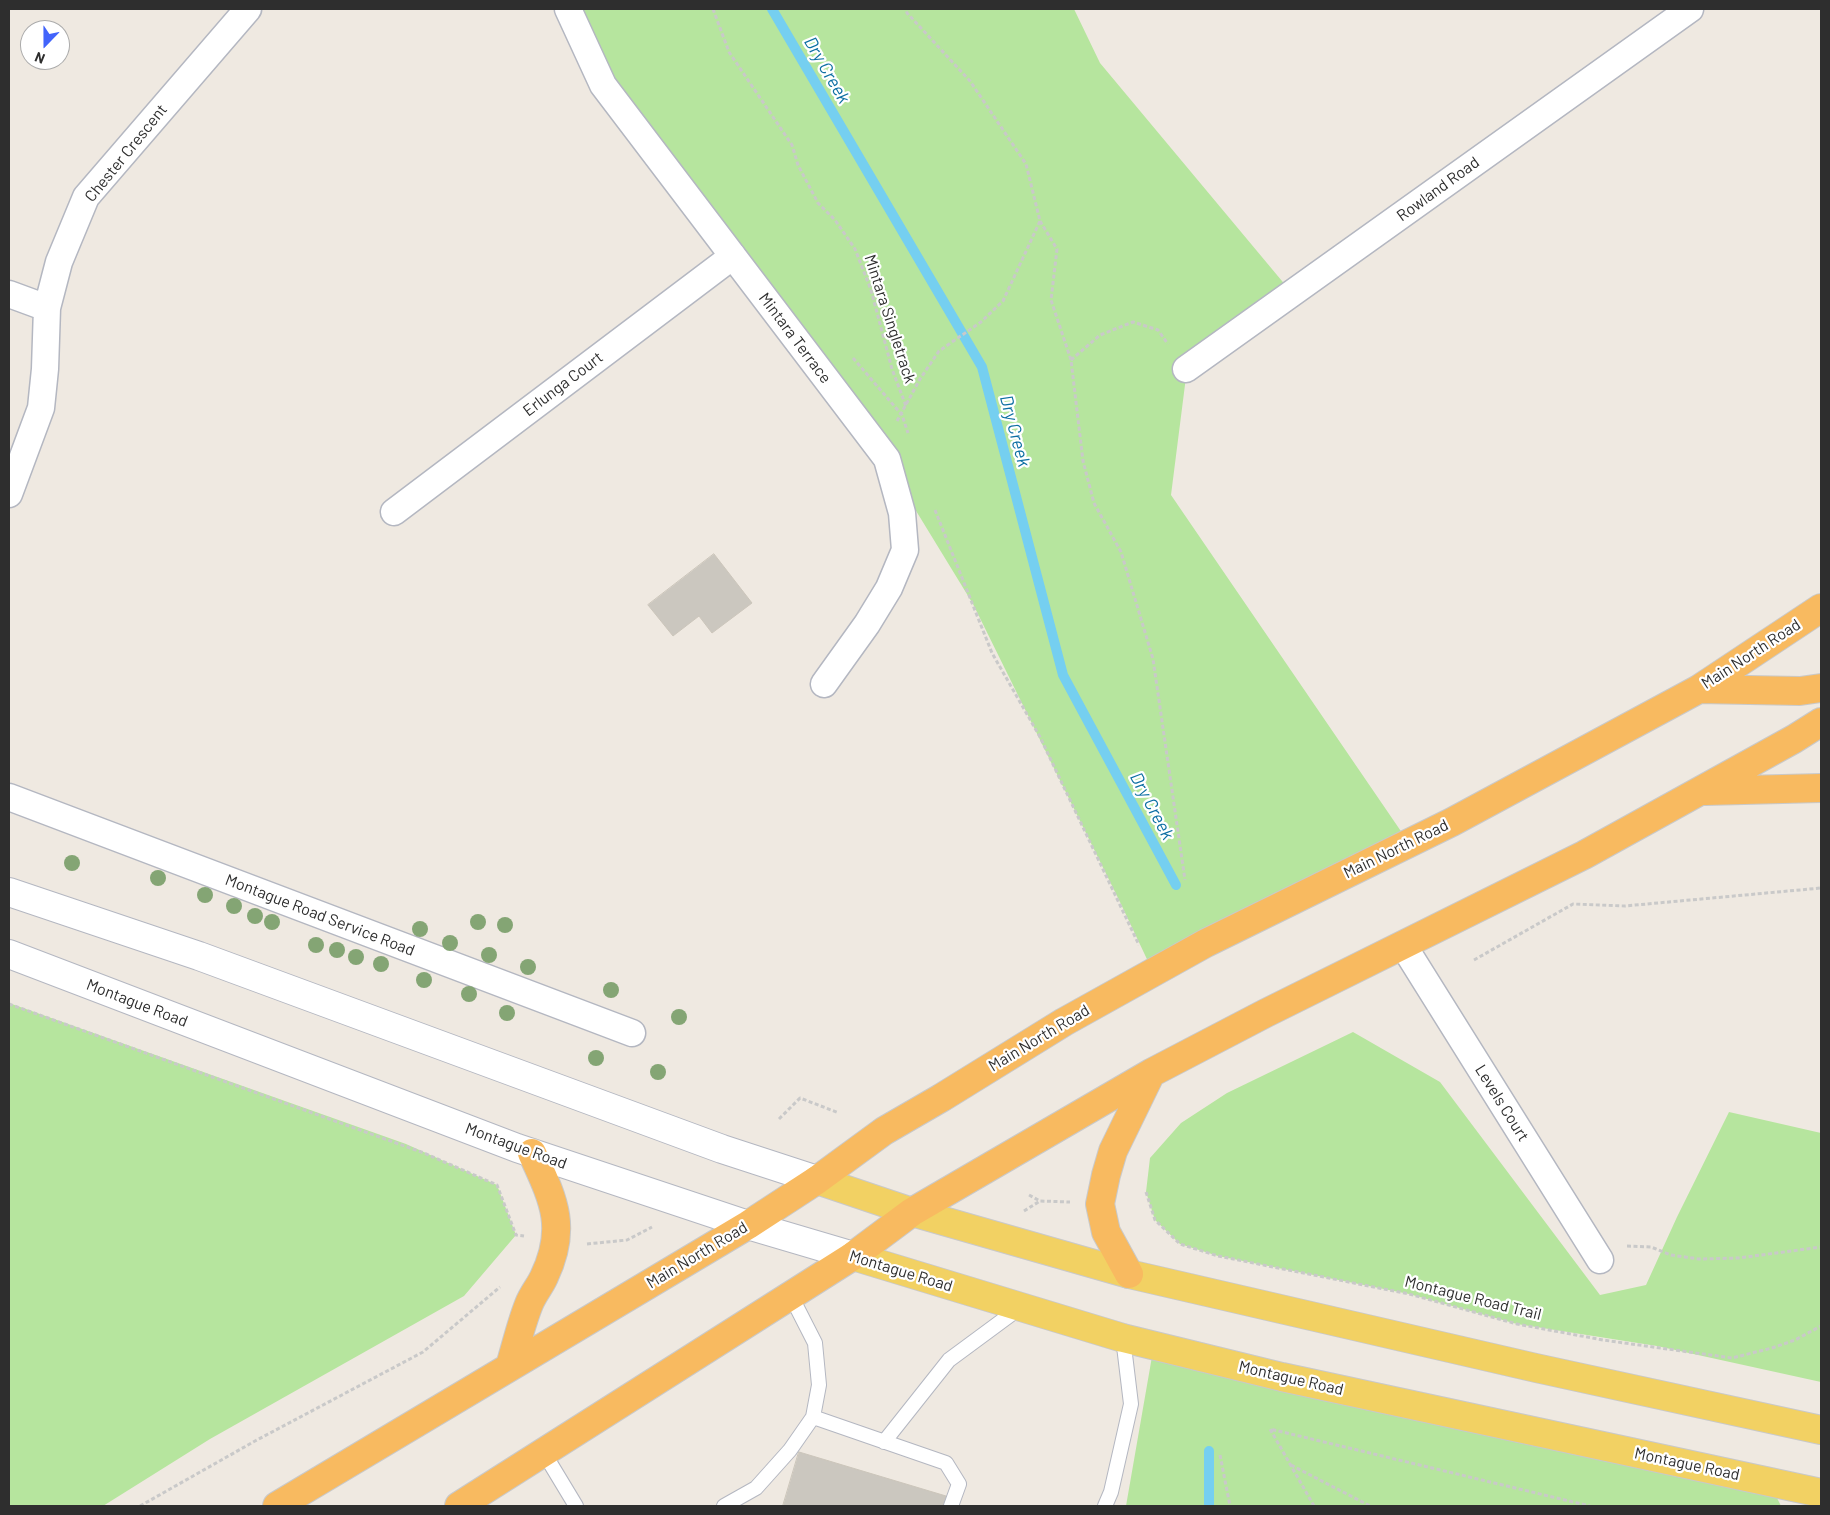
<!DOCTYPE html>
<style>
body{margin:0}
#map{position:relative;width:1830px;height:1515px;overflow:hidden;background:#efe9e1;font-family:Barlow,sans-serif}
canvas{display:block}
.frame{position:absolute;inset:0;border:10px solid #2e2e2e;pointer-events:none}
.north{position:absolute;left:20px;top:20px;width:50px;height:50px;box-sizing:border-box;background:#fff;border:1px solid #ababab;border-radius:50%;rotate:202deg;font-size:14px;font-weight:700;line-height:20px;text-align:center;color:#2e2e2e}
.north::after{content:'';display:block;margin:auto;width:18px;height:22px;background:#4264fb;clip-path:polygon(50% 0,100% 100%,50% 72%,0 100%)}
</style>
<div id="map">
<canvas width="1830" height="1515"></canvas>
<div class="frame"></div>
<div class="north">N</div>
</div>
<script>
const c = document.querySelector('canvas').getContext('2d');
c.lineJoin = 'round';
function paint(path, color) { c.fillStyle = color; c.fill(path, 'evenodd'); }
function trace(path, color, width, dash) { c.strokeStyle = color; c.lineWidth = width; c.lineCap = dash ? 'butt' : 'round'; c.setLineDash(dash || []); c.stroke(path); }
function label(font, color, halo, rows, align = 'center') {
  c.font = font + ' Barlow,sans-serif'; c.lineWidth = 4.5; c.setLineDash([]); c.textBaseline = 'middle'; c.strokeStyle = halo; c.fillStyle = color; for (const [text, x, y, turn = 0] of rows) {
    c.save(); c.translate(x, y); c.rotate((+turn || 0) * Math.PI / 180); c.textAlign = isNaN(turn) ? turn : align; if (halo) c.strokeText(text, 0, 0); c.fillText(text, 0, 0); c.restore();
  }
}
paint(new Path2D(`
 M568 9H1074L1100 63 1292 293 1187 369 1171 495 1409 843 1153 972 1120 902 973 604 877 447 603 85Z
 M9 1003 406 1144 497 1185 516 1235 464 1296 210 1439 103 1506H9Z
 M1353 1032 1440 1082 1600 1295 1646 1285 1677 1217 1729 1112 1821 1133V1382L1657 1346 1517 1324 1409 1294 1218 1256 1180 1244 1155 1220 1146 1192 1150 1158 1181 1123 1227 1093Z
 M1154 1345 1769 1482 1781 1506H1126Z`), '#b6e59e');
trace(new Path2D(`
 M772 9 982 367 1063 675 1176 885
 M1209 1451V1506`), '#75cff0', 10);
const building = new Path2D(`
 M714 554 752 603 712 633 699 616 673 636 648 605Z
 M799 1452 946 1496 943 1506H783Z`);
paint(building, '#cbc7bf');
trace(building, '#cbc5ba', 1);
const service = new Path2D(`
 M813 1417 946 1463 959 1484 951 1506
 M884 1442 949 1360 1014 1312 1022 1309
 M544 1453 576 1506
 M724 1506 756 1488 790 1450 813 1417 819 1385 815 1343 791 1296
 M1105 1506 1111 1492 1131 1404 1123 1338`);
const minor = new Path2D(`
 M568 9 603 85 887 459 902 513 905 550 889 588 867 624 824 684
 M9 294 47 308
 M1186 369 1690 9
 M9 494 41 408 45 369 47 308 59 262 86 197 248 9
 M394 512 733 256
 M9 797 632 1033
 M1403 945 1600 1260`);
const secondary = new Path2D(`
 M9 892 199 956 722 1149 817 1180
 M9 954 517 1148 748 1225 853 1256`);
const primary = new Path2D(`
 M817 1180 912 1212 1129 1274 1536 1368 1821 1430
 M853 1256 1123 1338 1282 1377 1821 1493`);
const trunk = new Path2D(`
 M1699 689 1800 691 1821 688
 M1705 791 1821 788
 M1129 1274 1106 1232 1100 1204 1106 1175 1113 1151 1151 1073
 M510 1366C516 1346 521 1324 529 1304 533 1294 540 1286 544 1277 568 1227 553 1199 532 1153
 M277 1506 748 1225 817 1180 884 1131 941 1098 1064 1022 1206 943 1452 822 1699 689 1821 608
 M459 1506 853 1256 912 1212 1151 1073 1266 1013 1584 855 1794 739 1821 722`);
trace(service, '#b4b7c1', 16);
trace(minor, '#b4b7c1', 29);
trace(secondary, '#b4b7c1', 30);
trace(primary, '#c9c9c9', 30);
trace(trunk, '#c9c9c9', 30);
trace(new Path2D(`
 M713 9 729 52 792 145 798 165 818 203 835 220 855 249 871 290 892 369 906 406
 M1040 221 1057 249 1051 300 1071 360 1083 461 1094 503 1121 552 1153 659 1185 880
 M853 358 902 415 908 433
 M1071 360 1100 335 1133 322 1158 330 1168 344
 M897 421 920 379 939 351 981 322 1003 301 1040 221 1026 164 970 81 907 13 906 9
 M935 510 992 653 1040 737 1139 945
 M1474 960 1573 904 1625 906 1821 888
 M9 1004 424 1153 497 1185 516 1235 524 1236
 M779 1119 800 1098 839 1113
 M1146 1192 1155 1220 1180 1244 1218 1256 1409 1294 1517 1324 1603 1340 1732 1358 1772 1348 1795 1340 1821 1326
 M1029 1195 1040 1201 1070 1202
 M1024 1211 1040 1201
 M587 1244 627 1240 652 1227
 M1627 1246 1651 1247 1671 1255 1699 1259 1739 1258 1821 1247
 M1220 1455 1230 1506
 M1291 1465 1370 1506
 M140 1506 255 1441 423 1352 500 1287
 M1314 1506 1270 1429 1590 1506`), '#c9c9c9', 3, [4, 2.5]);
trace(service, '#fff', 14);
trace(minor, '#fff', 26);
trace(secondary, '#fff', 28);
trace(primary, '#f2d163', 28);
trace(trunk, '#f8ba60', 28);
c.fillStyle = '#84a574';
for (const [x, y] of [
 [72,863],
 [158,878],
 [205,895],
 [234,906],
 [255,916],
 [272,922],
 [478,922],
 [505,925],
 [420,929],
 [450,943],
 [316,945],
 [337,950],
 [489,955],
 [356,957],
 [381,964],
 [528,967],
 [424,980],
 [611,990],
 [469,994],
 [507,1013],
 [679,1017],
 [596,1058],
 [658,1072]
]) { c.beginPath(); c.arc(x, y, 8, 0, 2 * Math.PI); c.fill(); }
label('16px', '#2e2e2e', '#fff', [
 ["Chester Crescent",126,153,-51],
 ["Rowland Road",1438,189,-36],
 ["Mintara Singletrack",890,319,72],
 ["Mintara Terrace",795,338,53],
 ["Erlunga Court",563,384,-37],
 ["Main North Road",1751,654,-33],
 ["Main North Road",1396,849,-26],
 ["Montague Road Service Road",320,915,21],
 ["Montague Road",137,1003,21],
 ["Main North Road",1039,1038,-31],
 ["Levels Court",1502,1103,58],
 ["Montague Road",516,1146,20],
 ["Main North Road",697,1255,-31],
 ["Montague Road",901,1271,17],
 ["Montague Road Trail",1473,1298,14],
 ["Montague Road",1291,1378,13],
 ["Montague Road",1687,1464,12]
]);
label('italic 18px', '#0d6fa3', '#fff', [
 ["Dry Creek",827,70,60],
 ["Dry Creek",1015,431,75],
 ["Dry Creek",1152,806,62]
]);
</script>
